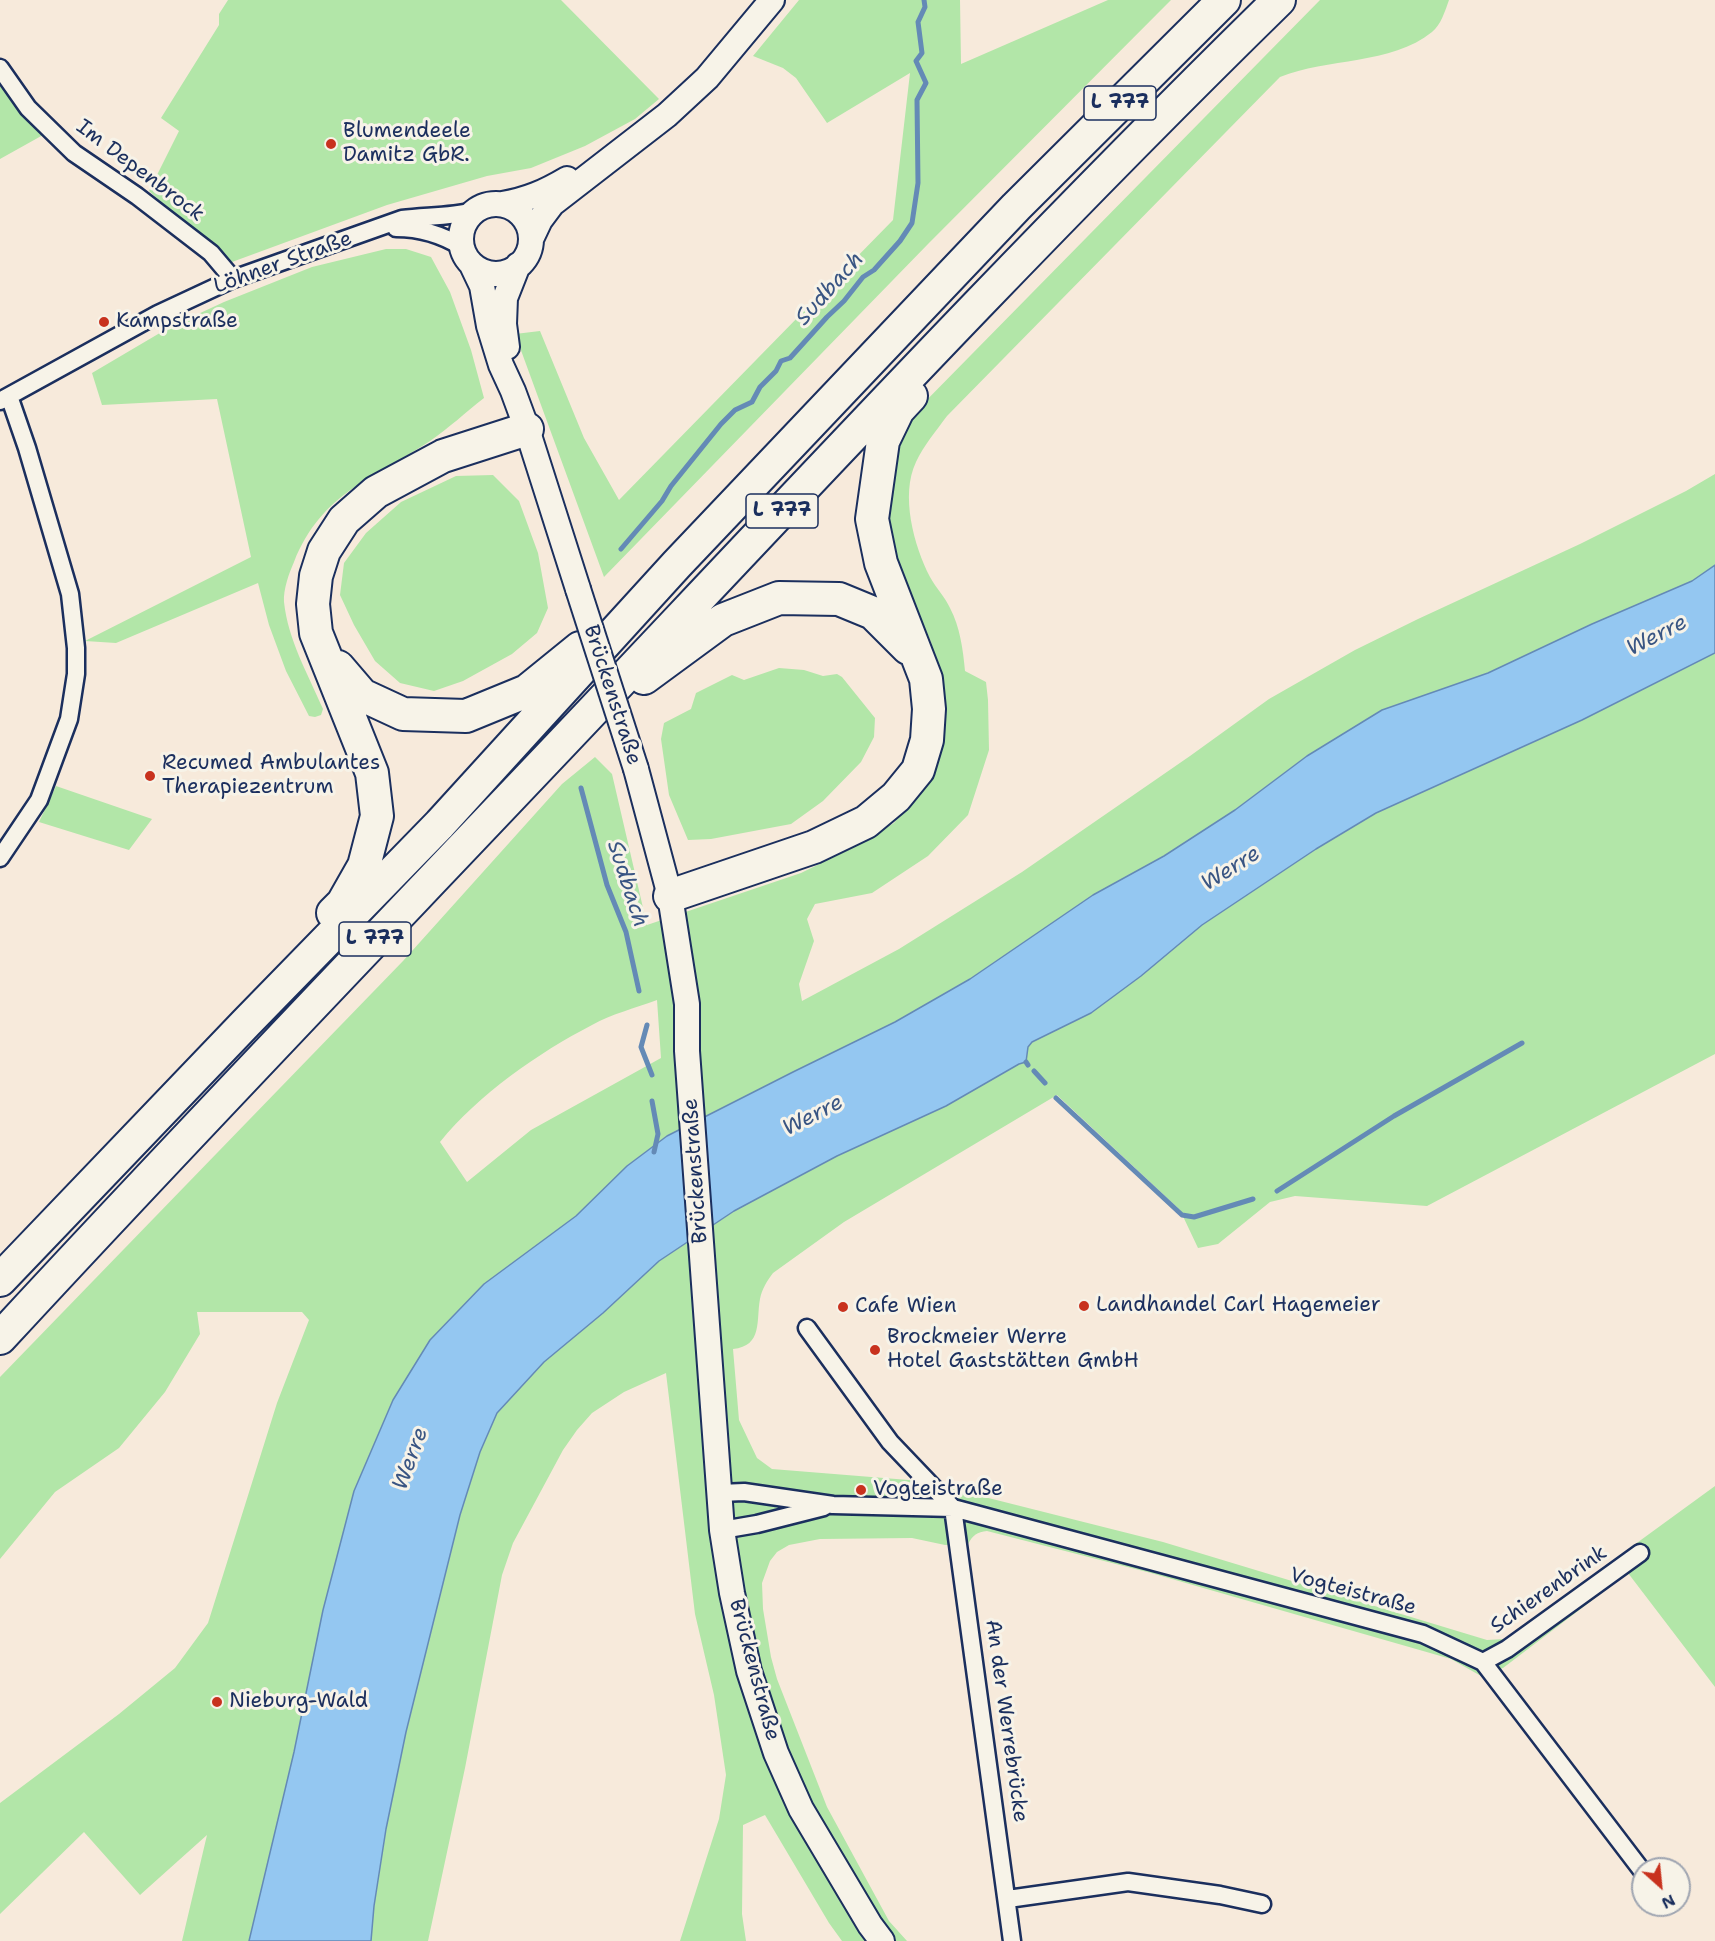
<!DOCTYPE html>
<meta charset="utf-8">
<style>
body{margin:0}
#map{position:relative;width:1715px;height:1941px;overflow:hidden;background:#f7eadb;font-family:"Shantell Sans",sans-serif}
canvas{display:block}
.north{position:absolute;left:1631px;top:1857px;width:60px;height:60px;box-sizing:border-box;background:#f7f3e8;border:2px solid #9fa5b1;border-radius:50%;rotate:153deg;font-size:16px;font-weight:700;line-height:24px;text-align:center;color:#1b2f5e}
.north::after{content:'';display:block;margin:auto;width:21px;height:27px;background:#c8321e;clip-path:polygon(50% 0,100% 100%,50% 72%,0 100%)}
</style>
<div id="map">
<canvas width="1715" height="1941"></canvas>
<div class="north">N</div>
</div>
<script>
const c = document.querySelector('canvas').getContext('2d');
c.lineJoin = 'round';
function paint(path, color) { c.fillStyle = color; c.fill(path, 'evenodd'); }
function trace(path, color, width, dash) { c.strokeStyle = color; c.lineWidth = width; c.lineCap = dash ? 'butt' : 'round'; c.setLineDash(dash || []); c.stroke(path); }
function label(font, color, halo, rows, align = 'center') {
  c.font = font + ' "Shantell Sans",sans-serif'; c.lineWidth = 6; c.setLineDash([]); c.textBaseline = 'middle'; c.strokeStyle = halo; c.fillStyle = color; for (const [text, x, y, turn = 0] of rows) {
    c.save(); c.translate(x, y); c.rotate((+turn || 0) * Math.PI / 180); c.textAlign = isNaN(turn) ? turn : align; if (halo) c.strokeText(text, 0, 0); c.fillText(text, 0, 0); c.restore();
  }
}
paint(new Path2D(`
 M228 0H561L659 99 635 119 585 146 531 168 487 176 387 205 232 262 206 242 149 191 179 131 161 118 219 25V14Z
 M799 0H960L961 64 1108 0H1171L928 244 604 577 515 334 540 331 584 438 619 500 893 220 910 73 827 123 796 78 783 68 753 56Z
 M1320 0H1449C1445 11 1441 25 1432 32 1391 65 1327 58 1280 77L947 416C936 431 924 445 916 462 900 495 914 546 930 577 936 588 945 597 950 608 960 627 963 649 965 671L986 682 988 700 989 750 968 815 928 856 872 893 815 904 807 919 814 941 799 984 802 1001 899 949 1022 872 1190 756 1269 699 1355 650 1418 619 1580 544 1686 491 1715 474V565L1692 581 1592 624 1488 673 1382 710 1307 756 1235 810 1164 856 1093 895 970 979 895 1022 667 1136 627 1166 576 1216 484 1284 430 1340 393 1400 354 1491 323 1610 294 1752 249 1941H182L207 1835 140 1895 84 1832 0 1914V1803L119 1714 175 1668 208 1623 277 1403 309 1320 302 1312H197L200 1334 165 1392 119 1448 55 1492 0 1559V1377L403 961 562 784 595 757 612 774 647 925 801 873 854 847 894 823 918 793 940 681 931 642 882 534 888 457 912 415ZM657 1000 661 1058 531 1130 467 1182 440 1142C479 1094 538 1053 592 1025 612 1014 635 1008 657 1000Z
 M0 82 22 113 43 135 0 159Z
 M386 249H406L431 257 450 292 471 350 484 398C466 412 449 428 430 441 373 479 322 492 294 562 289 573 283 590 284 602 288 640 308 674 323 709L321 715 315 717 309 716 286 671 269 625 258 583 116 643 85 641 251 557 217 399 102 405 92 373 170 327 224 302 312 267Z
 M493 475 519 501 538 553 548 608 537 633 512 654 463 681 434 691 400 683 375 661 354 625 340 595 344 563 366 533 401 502 456 476Z
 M1715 653V1054L1427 1206 1295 1196 1270 1202 1218 1244 1198 1248 1180 1210 1057 1095 844 1222 773 1273C767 1281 762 1289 760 1299 756 1320 763 1346 733 1349L739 1420 757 1458 772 1469 921 1481 1163 1542 1487 1640 1505 1639 1715 1486V1687L1628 1573 1503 1668 1481 1676 1451 1659 1151 1573 987 1531C977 1532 973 1535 968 1544L945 1545 912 1538 820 1539 789 1545 777 1552 770 1561 762 1583 763 1609 771 1657 777 1679 827 1807 889 1921 907 1941H842L829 1923 765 1815 743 1825 742 1914 746 1941H680L719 1819 726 1775 714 1695 695 1614 666 1373 624 1392 592 1413 577 1430 563 1450 513 1543 502 1575 465 1768 428 1941H371L374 1906 386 1829 406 1732 460 1515 480 1452 497 1413 544 1362 603 1313 659 1261 734 1211 837 1156 946 1106 1019 1064 1026 1062 1028 1047 1032 1042 1091 1013 1141 976 1202 925 1316 849 1376 813 1582 720Z
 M779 668 804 670 823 676 837 674 842 677 875 718 874 737 861 762 823 801 791 824 711 839 688 840 669 795 661 739 664 723 691 709 696 693 732 675 744 680Z
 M56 786 152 819 129 850 39 822Z`), '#b2e6a8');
const water = new Path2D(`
 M1715 565V653L1582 720 1376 813 1316 849 1202 925 1141 976 1091 1013 1032 1042 1028 1047 1026 1062 1019 1064 946 1106 837 1156 734 1211 659 1261 603 1313 544 1362 497 1413 480 1452 460 1515 406 1732 386 1829 374 1906 371 1941H249L294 1752 323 1610 354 1491 393 1400 430 1340 484 1284 576 1216 627 1166 667 1136 793 1072 895 1022 970 979 1093 895 1164 856 1235 810 1307 756 1382 710 1488 673 1592 624 1692 581Z`);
paint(water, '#94c7f1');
trace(water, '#648ab6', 1.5);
trace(new Path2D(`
 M621 549 662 501 671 486 721 424 735 410 752 402 760 387 776 371 781 361 790 358 827 317 844 301 863 277 874 270 900 241 912 223 918 183 917 100 926 83 916 61 922 53 918 22 925 7 924 0
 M581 788 607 885 626 932 639 991
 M647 1025 641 1047 652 1075
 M1026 1062 1028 1065
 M1034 1071 1045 1083
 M1056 1098 1182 1215 1194 1217 1253 1199
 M652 1101 658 1134 654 1152
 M1277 1191 1394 1116 1522 1043`), '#648ab6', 5);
const street = new Path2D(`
 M0 68 28 108 74 153 137 196 211 253 233 279
 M396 228C421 228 441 234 462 247
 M0 401 158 314 233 279 402 219C426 216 450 217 474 211
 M0 858 39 800 69 719 76 674V648L70 594 27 448 9 396
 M807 1328 890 1442 953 1508
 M720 1493 744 1492 833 1505 953 1508 1423 1634 1483 1662 1643 1872
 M953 1508 1012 1941
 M722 1530 757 1524 824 1507
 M1483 1662 1507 1649 1640 1553
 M1008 1899 1128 1882 1220 1895 1262 1904`);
const secondary = new Path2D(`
 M502 204C527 200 545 192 567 179
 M461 239a35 35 0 1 1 70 0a35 35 0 1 1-70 0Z
 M531 239 540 220 552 204 667 115 707 78 772 0
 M472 265 482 286 489 326 501 365 513 391 527 429 578 589
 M507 347 504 324 505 298 518 265
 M636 769 670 896 687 1004V1051L722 1530 732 1593 749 1671 776 1753 801 1809 870 1925 882 1941`);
const highway = new Path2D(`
 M338 667 362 695 403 714 466 716 527 691 580 648
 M644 678 723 620 779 598 839 599 873 613 908 648
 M670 896 814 847 866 822 896 797 918 770 927 740 929 709 926 679 881 563 872 519 883 441 898 410 911 396
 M333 913 343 903 364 866 377 816 372 773 316 633 313 604 316 576 324 551 344 520 376 492 443 456 527 429
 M0 1280 246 1023 440 824 677 564 1016 207 1224 0
 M0 1338C204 1117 413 901 620 682 837 452 1053 221 1279 0`);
trace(street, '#1b2f5e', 21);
trace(secondary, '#1b2f5e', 28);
trace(highway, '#1b2f5e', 36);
trace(street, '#f7f3e8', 16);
trace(secondary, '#f7f3e8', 24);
trace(highway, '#f7f3e8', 32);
const secondaryBridge = new Path2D(`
 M578 589 636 769`);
trace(secondaryBridge, '#1b2f5e', 28, []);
trace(secondaryBridge, '#f7f3e8', 24);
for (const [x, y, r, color] of [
 [331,144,6,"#c8321e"],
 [104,322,6,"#c8321e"],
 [150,776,6,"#c8321e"],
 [1084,1306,6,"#c8321e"],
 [843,1307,6,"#c8321e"],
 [875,1350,6,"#c8321e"],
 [861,1490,6,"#c8321e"],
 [217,1702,6,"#c8321e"]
]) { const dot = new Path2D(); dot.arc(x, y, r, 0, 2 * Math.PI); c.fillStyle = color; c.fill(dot); trace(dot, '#f7f3e8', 2); }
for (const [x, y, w] of [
 [1120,103,72],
 [782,511,72],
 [375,939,72]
]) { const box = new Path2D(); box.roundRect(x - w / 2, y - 17, w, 34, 4.5); c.fillStyle = '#f7f3e8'; c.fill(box); trace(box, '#1b2f5e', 1.5); }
label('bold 20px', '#1b2f5e', null, [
 ["L 777",1120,103],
 ["L 777",782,511],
 ["L 777",375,939]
]);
label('21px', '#1b2f5e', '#f7f3e8', [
 ["Blumendeele",343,132],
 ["Damitz GbR.",343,156],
 ["Kampstraße",116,322],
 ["Recumed Ambulantes",162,764],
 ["Therapiezentrum",162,788],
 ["Landhandel Carl Hagemeier",1096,1306],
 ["Cafe Wien",855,1307],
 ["Brockmeier Werre",887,1338],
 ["Hotel Gaststätten GmbH",887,1362],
 ["Vogteistraße",873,1490],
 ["Nieburg-Wald",229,1702]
], 'left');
label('21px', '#1b2f5e', '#f7f3e8', [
 ["Im Depenbrock",140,171,37],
 ["Löhner Straße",283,263,-20],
 ["Brückenstraße",612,695,72],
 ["Brückenstraße",696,1171,-94],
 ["Schierenbrink",1549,1590,-35],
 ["Vogteistraße",1353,1592,15],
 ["Brückenstraße",754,1670,75],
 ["An der Werrebrücke",1006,1721,82]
]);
label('italic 22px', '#395583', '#f7f3e8', [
 ["Sudbach",830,289,-48],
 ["Werre",1657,636,-27],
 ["Werre",1231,869,-32],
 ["Sudbach",627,884,72],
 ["Werre",813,1116,-27],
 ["Werre",411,1459,-70]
]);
</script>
